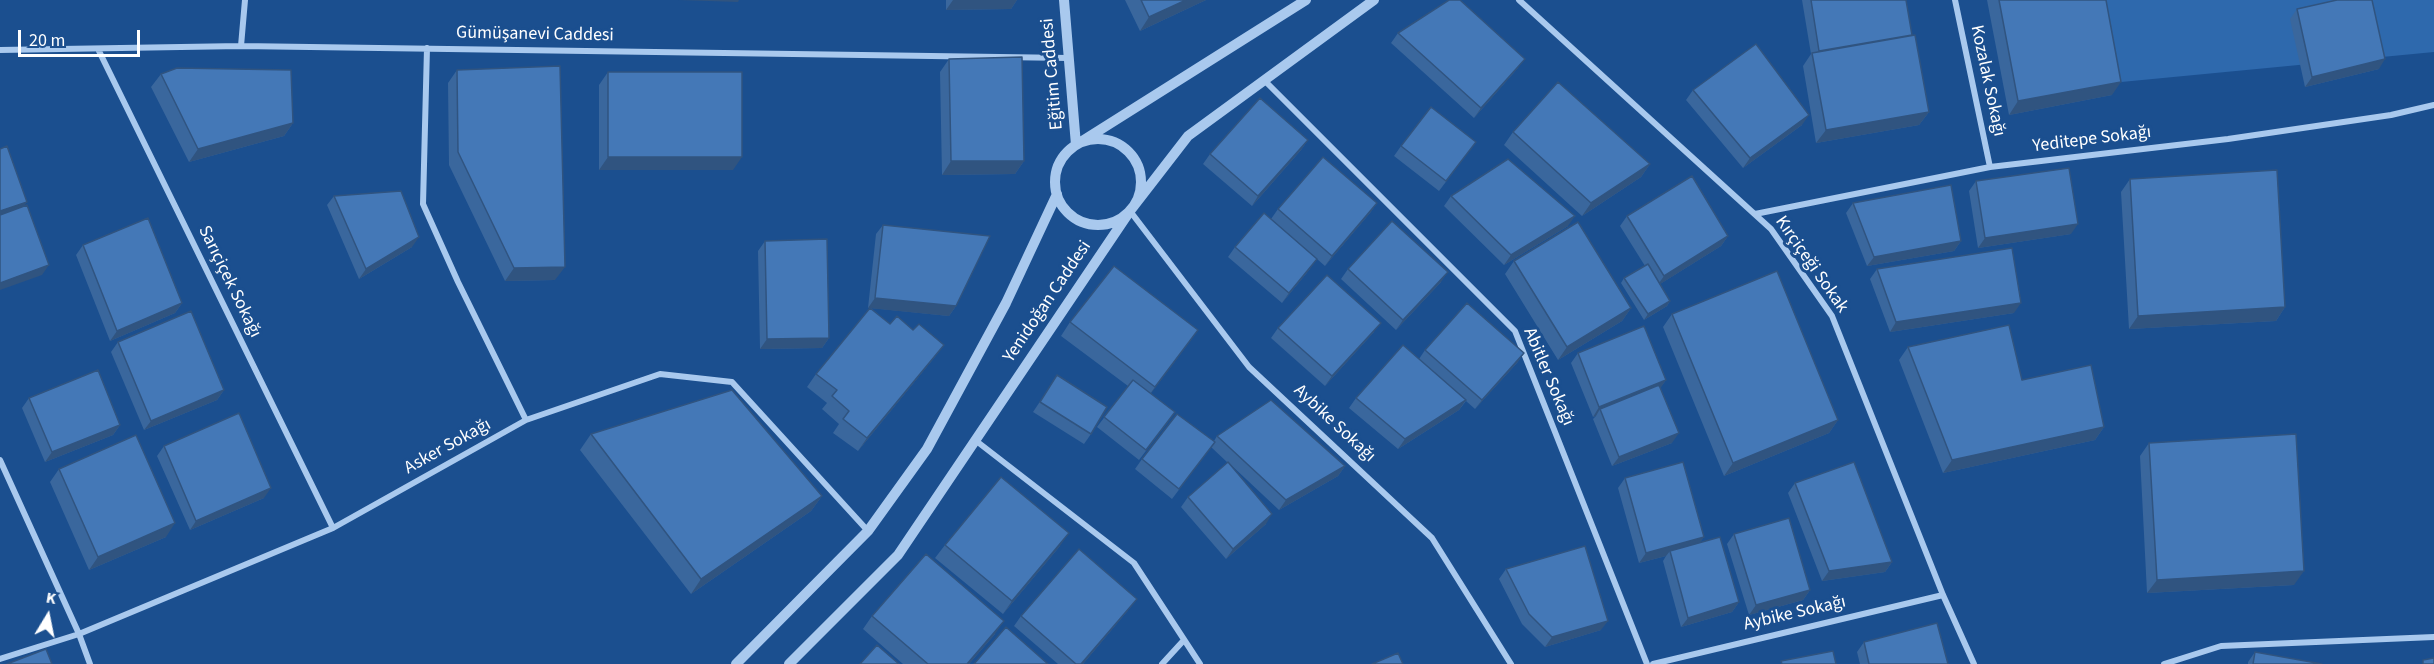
<!DOCTYPE html>
<meta charset="utf-8">
<style>
body{margin:0}
#map{position:relative;width:2434px;height:664px;overflow:hidden;background:#1b4f8f;font-family:"Source Sans 3",sans-serif}
canvas{display:block}
.north{position:absolute;left:18px;top:586px;width:60px;height:60px;-webkit-text-stroke:4px #1b4f8f;paint-order:stroke;rotate:10deg;font-size:16px;font-weight:700;line-height:24px;text-align:center;color:#fff}
.north::after{content:'';display:block;margin:auto;width:21px;height:27px;background:#fff;clip-path:polygon(50% 0,100% 100%,50% 72%,0 100%)}
.scale{position:absolute;left:18px;top:30px;width:122px;height:27px;box-sizing:border-box;border:3px solid #fff;border-top:0;padding-left:8px;font-size:18px;line-height:21px;white-space:nowrap;color:#fff;-webkit-text-stroke:4px #1b4f8f;paint-order:stroke}
</style>
<div id="map">
<canvas width="2434" height="664"></canvas>
<div class="north">K</div>
<div class="scale">20 m</div>
</div>
<script>
const c = document.querySelector('canvas').getContext('2d');
c.lineJoin = 'round';
function paint(path, color) { c.fillStyle = color; c.fill(path, 'evenodd'); }
function trace(path, color, width, dash) { c.strokeStyle = color; c.lineWidth = width; c.lineCap = dash ? 'butt' : 'round'; c.setLineDash(dash || []); c.stroke(path); }
function label(font, color, halo, rows, align = 'center') {
  c.font = font + ' "Source Sans 3",sans-serif'; c.lineWidth = 6; c.setLineDash([]); c.textBaseline = 'middle'; c.strokeStyle = halo; c.fillStyle = color; for (const [text, x, y, turn = 0] of rows) {
    c.save(); c.translate(x, y); c.rotate((+turn || 0) * Math.PI / 180); c.textAlign = isNaN(turn) ? turn : align; if (halo) c.strokeText(text, 0, 0); c.fillText(text, 0, 0); c.restore();
  }
}
paint(new Path2D(`
 M2083 0H2434V52L2090 85Z`), '#2e69ad');
trace(new Path2D(`
 M1519 0 1771 229 1832 316 1943 595 1974 664
 M1955 0 1990 167
 M241 46 245 0
 M427 48 423 204 458 282 526 420
 M98 49 333 528
 M0 50 241 46 1069 58
 M1264 80 1515 331 1647 664
 M1130 211 1249 367 1432 538 1511 664
 M1755 214 1990 167 2228 139 2391 115 2434 105
 M975 440 1134 563 1200 664
 M0 460 79 634 90 664
 M0 659 79 634 333 528 526 420 660 374 732 382 868 531
 M1162 664 1184 640
 M1653 664 1943 595
 M2164 664 2221 646 2434 637`), '#a9c9ee', 6);
trace(new Path2D(`
 M1064 0 1076 145
 M1055 182a43 43 0 1 1 86 0a43 43 0 1 1-86 0Z
 M1076 145 1306 0
 M736 664 868 531 927 449 1006 303 1057 194
 M789 664 898 555 1130 211 1188 136 1374 0`), '#a9c9ee', 10);
paint(new Path2D(`
 M946 0H1017L1011 9 946 10Z
 M1125 0H1206L1140 31Z
 M1802 0H1906L1912 35 1929 112 1919 125 1816 143 1803 66 1811 54Z
 M1987 0H2106L2112 95 2009 115Z
 M2297 9 2379 69 2305 87 2290 19Z
 M1398 33 1518 68 1474 118 1391 43Z
 M949 59 1024 161 1015 174 942 175 940 72Z
 M457 70 555 280 505 281 449 165 448 83Z
 M608 72 733 170H599V85Z
 M161 74 293 123 284 136 189 162 151 87Z
 M1693 90 1802 125 1743 168 1686 100Z
 M1513 132 1650 164 1641 177 1582 216 1504 145Z
 M1308 140 1301 150 1252 206 1203 164 1210 154Z
 M1476 142 1439 191 1394 156 1401 146Z
 M2130 179 2285 307 2276 321 2129 329 2121 192Z
 M1976 181 2071 234 1978 248 1969 191Z
 M334 196 412 247 359 279 327 205Z
 M1451 196 1568 226 1504 265 1444 206Z
 M1377 203 1370 213 1325 266 1271 219 1278 209Z
 M1853 203 1961 241 1954 251 1867 266 1846 213Z
 M1627 216 1728 236 1721 246 1660 284 1670 301 1667 306 1644 320 1621 283 1624 278 1645 266 1620 226Z
 M883 225 956 306 949 316 871 308 890 324 913 330 944 345 934 358 858 451 833 433 839 424 822 409 827 403 807 387 816 374 870 308H868L876 234Z
 M765 241 829 338 822 348 760 349 758 251Z
 M83 245 182 303 175 313 110 341 76 255Z
 M1235 247 1310 269 1282 303 1228 257Z
 M1514 261 1631 308 1622 321 1558 360 1505 274Z
 M1348 269 1441 282 1396 330 1341 279Z
 M1877 269 2014 313 1890 332 1870 279Z
 M1672 314 1838 420 1829 433 1724 476 1663 327Z
 M1070 322 1188 344 1151 393 1168 422 1139 460 1097 427 1128 386 1061 336Z
 M1278 328 1374 332 1325 386 1271 338Z
 M118 342 224 390 217 400 144 430 111 352Z
 M1908 347 2104 427 2095 440 1943 473 1899 360Z
 M1425 350 1524 353 1517 363 1475 409 1466 401 1459 410 1398 449 1349 408 1356 398 1419 359Z
 M1578 353 1666 380 1660 388 1672 443 1612 466 1593 419 1596 416 1593 417 1571 363Z
 M1051 385 1091 434 1084 444 1033 412Z
 M29 398 120 425 113 435 45 462 22 408Z
 M591 434 822 496 811 511 691 594 580 450Z
 M1217 436 1345 466 1338 476 1279 510 1230 464 1266 524 1226 559 1181 507 1188 497 1228 463 1211 447 1172 499 1135 469 1142 459 1214 441Z
 M2149 443 2294 585 2147 593 2140 456Z
 M164 446 264 498 190 530 157 456Z
 M59 469 166 537 89 570 50 482Z
 M1625 478 1704 537 1700 542 1739 602 1732 612 1681 627 1663 561 1666 556 1639 563 1618 488Z
 M1795 483 1892 562 1885 572 1822 581 1788 493Z
 M1734 534 1810 590 1803 600 1749 615 1727 544Z
 M945 545 1060 546 1003 614 935 558Z
 M1506 569 1601 630 1545 647 1522 624 1499 579Z
 M1137 599 1130 608 1083 664H1058L1014 626 1021 616Z
 M872 616 995 634 969 664H903L863 629Z
 M1864 642 1948 664H1860L1857 652Z
 M2255 652 2322 664H2248V662Z`), '#3a679d');
paint(new Path2D(`
 M678 0H739L738 2Z
 M953 0H1017L1011 9 946 10Z
 M1186 0H1206L1140 31 1149 17Z
 M1525 59 1518 68 1474 118 1481 108Z
 M2385 59 2379 69 2305 87 2312 77Z
 M2121 82 2112 95 2009 115 2018 101Z
 M1929 112 1919 125 1816 143 1826 130Z
 M1809 115 1802 125 1743 168 1750 158Z
 M293 123 284 136 189 162 198 149Z
 M1308 140 1301 150 1252 206 1258 196Z
 M608 157H742L733 170H599Z
 M951 161H1024L1015 174 942 175Z
 M1650 164 1641 177 1582 216 1591 203Z
 M27 202 20 212 0 219V211Z
 M1377 203 1370 213 1325 266 1332 256Z
 M1575 216 1568 226 1504 265 1511 255Z
 M2078 224 2071 234 1978 248 1985 238Z
 M1728 236 1721 246 1657 286 1664 276Z
 M419 237 412 247 359 279 366 269Z
 M1961 241 1954 251 1867 266 1874 257Z
 M1317 259 1310 269 1282 303 1289 293Z
 M49 265 42 275 0 290V283Z
 M565 267 555 280 505 281 514 268Z
 M1448 272 1441 282 1396 330 1403 320Z
 M875 298 956 306 949 316 868 308Z
 M1670 301 1667 306 1644 320 1648 314Z
 M182 303 175 313 110 341 117 331Z
 M2021 303 2014 313 1890 332 1896 322Z
 M2285 307 2276 321 2129 329 2138 316Z
 M1631 308 1622 321 1558 360 1567 347Z
 M1381 323 1374 332 1325 386 1332 376Z
 M1198 330 1188 344 1146 400 1155 387Z
 M829 338 822 348 760 349 767 339Z
 M944 345 934 358 858 451 867 438Z
 M1524 353 1517 363 1475 409 1482 400Z
 M1666 380 1659 390 1600 409 1596 416 1593 417 1599 407Z
 M224 390 217 400 144 430 151 421Z
 M1466 400 1459 410 1398 449 1405 439Z
 M1838 420 1829 433 1724 476 1733 463Z
 M120 425 113 435 45 462 52 452Z
 M2104 427 2095 440 1943 473 1952 460Z
 M1679 433 1672 443 1612 466 1619 457Z
 M1345 466 1338 476 1279 510 1286 500Z
 M271 488 264 498 190 530 196 521Z
 M822 496 811 511 691 594 701 579Z
 M1272 514 1266 524 1226 559 1233 549Z
 M175 523 166 537 89 570 98 557Z
 M1069 533 1060 546 1003 614 1012 601Z
 M1704 537 1697 547 1670 551 1666 556 1639 563 1646 553Z
 M1892 562 1885 572 1822 581 1829 571Z
 M2304 571 2294 585 2147 593 2157 580Z
 M1810 590 1803 600 1749 615 1756 605Z
 M1137 599 1130 608 1083 664H1081Z
 M1739 602 1732 612 1681 627 1688 618Z
 M1004 621 995 634 969 664H967Z
 M1608 621 1601 630 1545 647 1552 637Z`), '#305480');
const building = new Path2D(`
 M1141 0H1186L1149 17Z
 M1449 0H1460L1525 59 1481 108 1398 33Z
 M1811 0H1906L1912 35 1819 51Z
 M1999 0H2106L2121 82 2018 101Z
 M2337 0H2372L2385 59 2312 77 2297 9Z
 M1915 35 1929 112 1826 130 1812 53Z
 M1756 44 1809 115 1750 158 1693 90Z
 M1022 57 1024 161H951L949 59Z
 M560 66 565 267 514 268 458 152 457 70Z
 M177 68 291 70 293 123 198 149 161 74Z
 M608 72H742V157H608Z
 M1558 82 1650 164 1591 203 1513 132Z
 M1260 98 1308 140 1258 196 1210 154Z
 M1431 107 1476 142 1446 181 1401 146Z
 M7 146 27 202 0 211V149Z
 M1323 157 1377 203 1332 256 1278 209Z
 M1508 159 1575 216 1511 255 1451 196Z
 M2069 168 2078 224 1985 238 1976 181Z
 M2277 170 2285 307 2138 316 2130 179Z
 M1692 176 1728 236 1664 276 1627 216Z
 M1951 185 1961 241 1874 257 1853 203Z
 M401 191 419 237 366 269 334 196Z
 M27 205 49 265 0 283V215Z
 M1264 213 1317 259 1289 293 1235 247Z
 M148 218 182 303 117 331 83 245Z
 M1392 221 1448 272 1403 320 1348 269Z
 M1578 222 1631 308 1567 347 1514 261Z
 M883 225 990 236 956 306 875 298Z
 M827 239 829 338 767 339 765 241Z
 M2012 248 2021 303 1896 322 1877 269Z
 M1648 264 1670 301 1648 314 1624 278Z
 M1114 266 1198 330 1155 387 1070 322Z
 M1777 271 1838 420 1733 463 1672 314Z
 M1327 275 1381 323 1332 376 1278 328Z
 M1467 303 1524 353 1482 400 1425 350Z
 M870 308 890 324 897 316 913 330 919 324 944 345 867 438 843 419 849 411 832 396 837 390 816 374Z
 M191 311 224 390 151 421 118 342Z
 M2009 325 2022 380 2091 365 2104 427 1952 460 1908 347Z
 M1644 326 1666 380 1599 407 1578 353Z
 M1403 345 1466 400 1405 439 1356 398Z
 M98 370 120 425 52 452 29 398Z
 M1057 375 1107 407 1091 434 1040 402Z
 M1133 380 1175 412 1146 450 1104 417Z
 M1659 385 1679 433 1619 457 1600 409Z
 M732 390 822 496 701 579 591 434Z
 M1271 400 1345 466 1286 500 1217 436Z
 M239 413 271 488 196 521 164 446Z
 M1177 414 1215 442 1179 489 1142 459Z
 M2296 434 2304 571 2157 580 2149 443Z
 M136 435 175 523 98 557 59 469Z
 M1228 462 1272 514 1233 549 1188 497Z
 M1683 462 1704 537 1646 553 1625 478Z
 M1854 462 1892 562 1829 571 1795 483Z
 M1001 477 1069 533 1012 601 945 545Z
 M1789 518 1810 590 1756 605 1734 534Z
 M1720 537 1739 602 1688 618 1670 551Z
 M1585 546 1608 621 1552 637 1529 614 1506 569Z
 M1079 549 1137 599 1081 664H1076L1021 616Z
 M926 554 1004 621 967 664H928L872 616Z
 M1937 623 1948 664H1869L1864 642Z
 M1006 627 1048 664H974Z
 M877 645 899 664H860Z
 M46 649 52 664H7Z
 M1833 651 1836 664H1782L1781 661Z
 M2255 652 2322 664H2253Z
 M1398 653 1403 664H1372Z
 M2434 658V664H2423V660Z`);
paint(building, '#4478b7');
trace(building, '#305480', 1.5);
label('18px', '#fff', '#1b4f8f', [
 ["Gümüşanevi Caddesi",535,35,1],
 ["Eğitim Caddesi",1053,74,-95],
 ["Kozalak Sokağı",1987,81,78],
 ["Yeditepe Sokağı",2092,140,-7],
 ["Kırçiçeği Sokak",1811,265,55],
 ["Sarıçiçek Sokağı",229,282,64],
 ["Yenidoğan Caddesi",1048,302,-56],
 ["Abitler Sokağı",1548,377,67],
 ["Aybike Sokağı",1334,424,43],
 ["Asker Sokağı",448,447,-29],
 ["Aybike Sokağı",1795,614,-13]
]);
</script>
